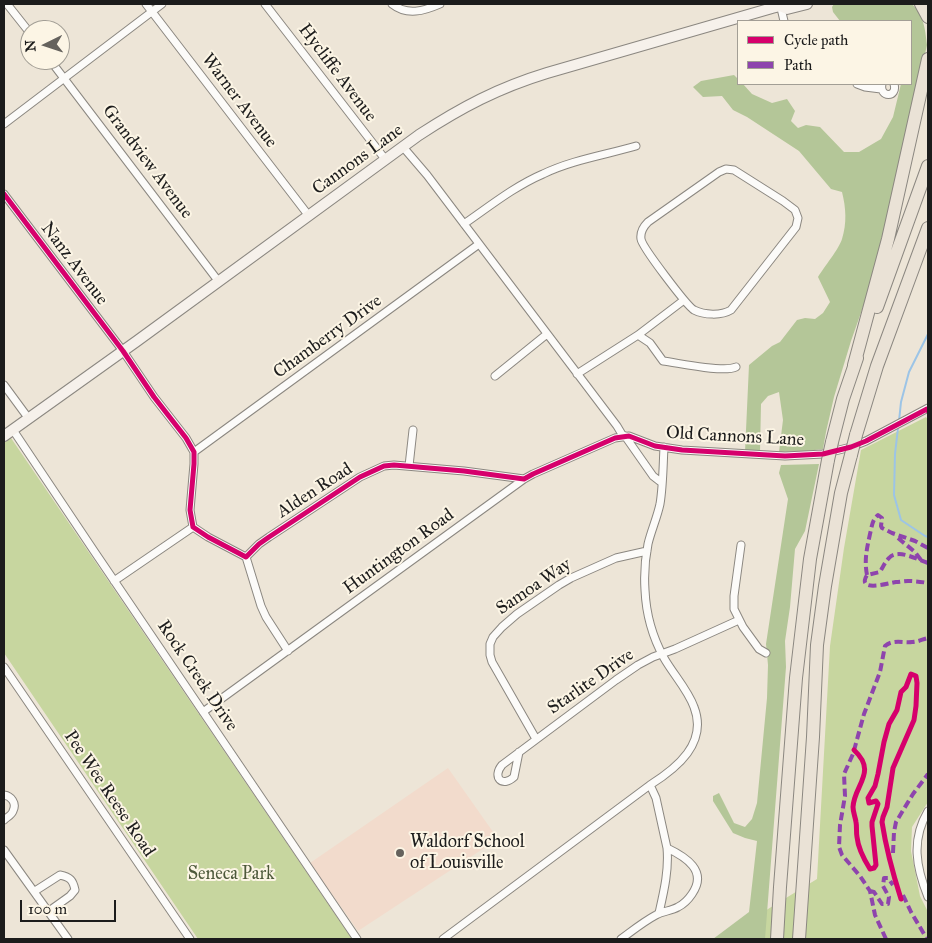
<!DOCTYPE html>
<style>
body{margin:0}
#map{position:relative;width:932px;height:943px;overflow:hidden;background:#ede5d7;font-family:"IM FELL Great Primer",serif}
canvas{display:block}
.frame{position:absolute;inset:0;border:5px solid #1c1c1c;pointer-events:none}
.legend{position:absolute;left:737px;top:20px;width:175px;height:65px;box-sizing:border-box;background:#fcf5e5;border:1px solid #a29e95;margin:0;padding:6px 9px;list-style:none;font-size:15px;color:#1c1c1c}
.legend li{display:flex;align-items:center;gap:10px;height:25px}
.legend b{width:25px;border:1px solid #a29e95}
.north{position:absolute;left:20px;top:20px;width:50px;height:50px;box-sizing:border-box;background:#fcf5e5;border:1px solid #a29e95;border-radius:50%;rotate:266deg;font-size:14px;font-weight:700;line-height:20px;text-align:center;color:#1c1c1c}
.north::after{content:'';display:block;margin:auto;width:18px;height:22px;background:#65625d;clip-path:polygon(50% 0,100% 100%,50% 72%,0 100%)}
.scale{position:absolute;left:20px;top:900px;width:96px;height:22px;box-sizing:border-box;border:2px solid #1c1c1c;border-top:0;padding-left:6px;font-size:15px;line-height:18px;white-space:nowrap;color:#1c1c1c;-webkit-text-stroke:4px #fcf5e5;paint-order:stroke}
</style>
<div id="map">
<canvas width="932" height="943"></canvas>
<div class="frame"></div>
<ul class="legend">
<li><b style="height:6px;background:#d6006c"></b>Cycle path</li>
<li><b style="height:6px;background:#8e44ad"></b>Path</li>
</ul>
<div class="north">N</div>
<div class="scale">100 m</div>
</div>
<script>
const c = document.querySelector('canvas').getContext('2d');
c.lineJoin = 'round';
function paint(path, color) { c.fillStyle = color; c.fill(path, 'evenodd'); }
function trace(path, color, width, dash) { c.strokeStyle = color; c.lineWidth = width; c.lineCap = dash ? 'butt' : 'round'; c.setLineDash(dash || []); c.stroke(path); }
function label(font, color, halo, rows, align = 'center') {
  c.font = font + ' "IM FELL Great Primer",serif'; c.lineWidth = 4; c.setLineDash([]); c.textBaseline = 'middle'; c.strokeStyle = halo; c.fillStyle = color; for (const [text, x, y, turn = 0] of rows) {
    c.save(); c.translate(x, y); c.rotate((+turn || 0) * Math.PI / 180); c.textAlign = isNaN(turn) ? turn : align; if (halo) c.strokeText(text, 0, 0); c.fillText(text, 0, 0); c.restore();
  }
}
paint(new Path2D(`
 M448 768 498 839 358 931 310 863Z`), '#f2dbcc');
paint(new Path2D(`
 M926 417 928 420V802L912 827 911 851 920 896 928 912V939H728L768 909 817 879 830 646 844 548 861 450Z
 M11 438 352 939H198L4 653V443Z`), '#c7d69f');
paint(new Path2D(`
 M834 4H912C924 16 925 28 927 45L876 270 851 341 834 397 826 432 823 449 806 451 779 452 783 420 779 392 768 396 761 404 760 452H745L749 365 772 346 780 342 797 320 805 318 815 319 823 313 830 302 818 277C824 267 839 249 842 239 847 223 846 208 842 192L831 189 799 151 747 117 733 110 722 96 703 97 693 87 701 81 734 75 738 79V84H743L752 94 772 103 787 99 795 111 791 121 798 128 806 125 820 127 844 152H859L881 139 893 117 901 84H911V21H840L833 12 832 7Z
 M819 464 805 531 795 549 790 607 785 641 786 667 765 939H713L749 912 757 841 745 838 733 833 713 801V796L719 793 734 823 745 827 752 819 757 803 767 698 768 665 766 644 788 499 779 473 781 465Z`), '#b4c698');
trace(new Path2D(`
 M899 421 901 402 909 372 928 334
 M898 428 895 454 894 495 901 520 925 536 928 537`), '#9cc4e6', 2);
const street = new Path2D(`
 M7 4 30 33
 M146 4 309 216
 M265 4 385 159
 M392 4C407 16 424 11 440 4
 M780 4 784 21
 M50 60 219 282
 M857 84 865 87 881 89
 M882 84C879 98 898 98 894 84
 M4 124 162 4
 M403 147 427 175 617 426 623 436
 M726 169 734 170 783 201 795 210 798 218 796 227 731 310C721 316 704 315 694 310 687 306 642 247 641 239 640 232 643 227 648 222L719 172Z
 M4 194 123 351 154 397 186 438 194 452V464L190 510 193 527 208 537 246 557 261 606 266 617 288 651
 M464 224C490 206 515 186 543 174 572 160 605 155 636 146
 M638 335 650 343 663 361C679 363 723 373 736 367
 M577 374 638 335 684 300
 M495 376 547 334
 M4 385 29 419
 M13 430 94 551 357 939
 M625 436 653 476 662 483
 M194 452 479 244
 M409 466 413 430
 M741 545 734 596V609L743 627 759 649 766 653
 M246 557 259 544 269 537 360 477 384 466 394 465 464 471 524 479
 M114 581 193 527
 M4 667 190 939
 M203 712 524 479 533 474 615 438 629 436 655 446 682 450 785 456 823 454 851 447 866 441 928 408
 M536 739 492 662 490 655V644L493 637 502 627 517 614 559 585 571 578 616 558 647 551
 M519 752 514 777C502 788 492 777 502 765L616 680 638 665 653 657 675 649 739 620
 M4 795C11 796 17 803 13 811 12 815 7 817 4 820
 M928 811C911 840 916 867 928 897
 M4 850 68 939
 M35 891 60 875C70 877 73 880 75 890L70 896 49 911
 M659 913C664 891 669 870 667 848
 M443 939 650 785C677 768 708 743 694 707 688 690 673 674 664 658 653 638 646 613 645 590 644 575 645 559 648 544 651 531 657 518 660 504 663 486 663 466 664 447
 M621 939C632 931 643 922 656 915 663 911 671 911 678 907 684 904 688 900 692 894 708 871 686 857 667 848L656 798 650 785`);
const secondary = new Path2D(`
 M4 436 137 341 419 135C462 107 498 88 547 73L772 8 780 6 787 9 807 4`);
const highway = new Path2D(`
 M921 4 928 17
 M877 307 928 166
 M854 365 888 239 928 59
 M856 435 877 366 928 228
 M832 442 843 399 857 358
 M777 939 780 887 796 678 810 559 828 460
 M799 939 813 737 817 645 825 586 841 493 851 455`);
trace(street, '#8b8780', 9);
trace(secondary, '#8b8780', 12);
trace(highway, '#8b8780', 14);
trace(street, '#fcfbf9', 7);
trace(secondary, '#f6f1eb', 10);
trace(highway, '#eae2d6', 12);
const highwayBridge = new Path2D(`
 M851 455 856 435
 M828 460 832 442`);
trace(highwayBridge, '#8b8780', 14, []);
trace(highwayBridge, '#eae2d6', 12);
trace(new Path2D(`
 M898 538 915 552 921 560
 M928 563C918 560 898 548 889 558 885 562 883 567 880 572L867 575C856 593 889 583 896 582 900 582 904 581 908 581 915 581 922 582 928 583
 M867 575C864 560 867 548 870 534 872 526 872 520 878 515L882 518 881 526 882 528 892 533 915 541 928 548
 M893 853 894 832 896 822 913 794 928 774
 M870 891 874 892 882 904H888L889 897 883 886 884 878H888L893 885
 M903 895 911 912 927 939
 M886 939 875 915 870 891 860 876 842 855 839 847 840 825 845 796 844 774 853 754 864 714 880 672 885 646C893 639 903 643 912 642 918 642 923 639 928 638`), '#8e44ad', 4, [8, 4]);
trace(new Path2D(`
 M4 194 123 351 154 397 186 438 194 452V464L190 510 193 527 208 537 246 557 259 544 269 537 360 477 384 466 394 465 464 471 524 479 533 474 615 438 629 436 655 446 682 450 785 456 823 454 851 447 866 441 927 409 928 411
 M854 750C878 772 854 785 853 807 853 812 855 816 856 822 857 827 856 832 857 837 858 847 865 861 870 869L874 868 876 865 872 826V822L878 804 876 801 869 803 868 798 875 786 878 774 884 742 889 724 897 710 901 692 906 687 911 674 916 676 917 683 916 706 914 720 893 768 887 807 883 817 882 822C886 848 893 874 901 899`), '#d6006c', 5);
for (const [x, y, r, color] of [
 [400,853,5,"#65625d"]
]) { const dot = new Path2D(); dot.arc(x, y, r, 0, 2 * Math.PI); c.fillStyle = color; c.fill(dot); trace(dot, '#fcf5e5', 2); }
label('18px', '#1c1c1c', '#fcf5e5', [
 ["Hycliffe Avenue",337,73,53],
 ["Warner Avenue",239,101,53],
 ["Cannons Lane",358,160,-36],
 ["Grandview Avenue",147,162,53],
 ["Nanz Avenue",74,264,53],
 ["Chamberry Drive",328,337,-36],
 ["Old Cannons Lane",735,437,3],
 ["Alden Road",315,491,-33],
 ["Huntington Road",399,552,-36],
 ["Samoa Way",534,587,-34],
 ["Rock Creek Drive",197,676,56],
 ["Starlite Drive",591,682,-35],
 ["Pee Wee Reese Road",109,794,56]
]);
label('18px', '#1c1c1c', '#fcf5e5', [
 ["Waldorf School",410,843],
 ["of Louisville",410,864]
], 'left');
label('18px', '#4d593a', '#fcf5e5', [
 ["Seneca Park",231,875]
]);
</script>
